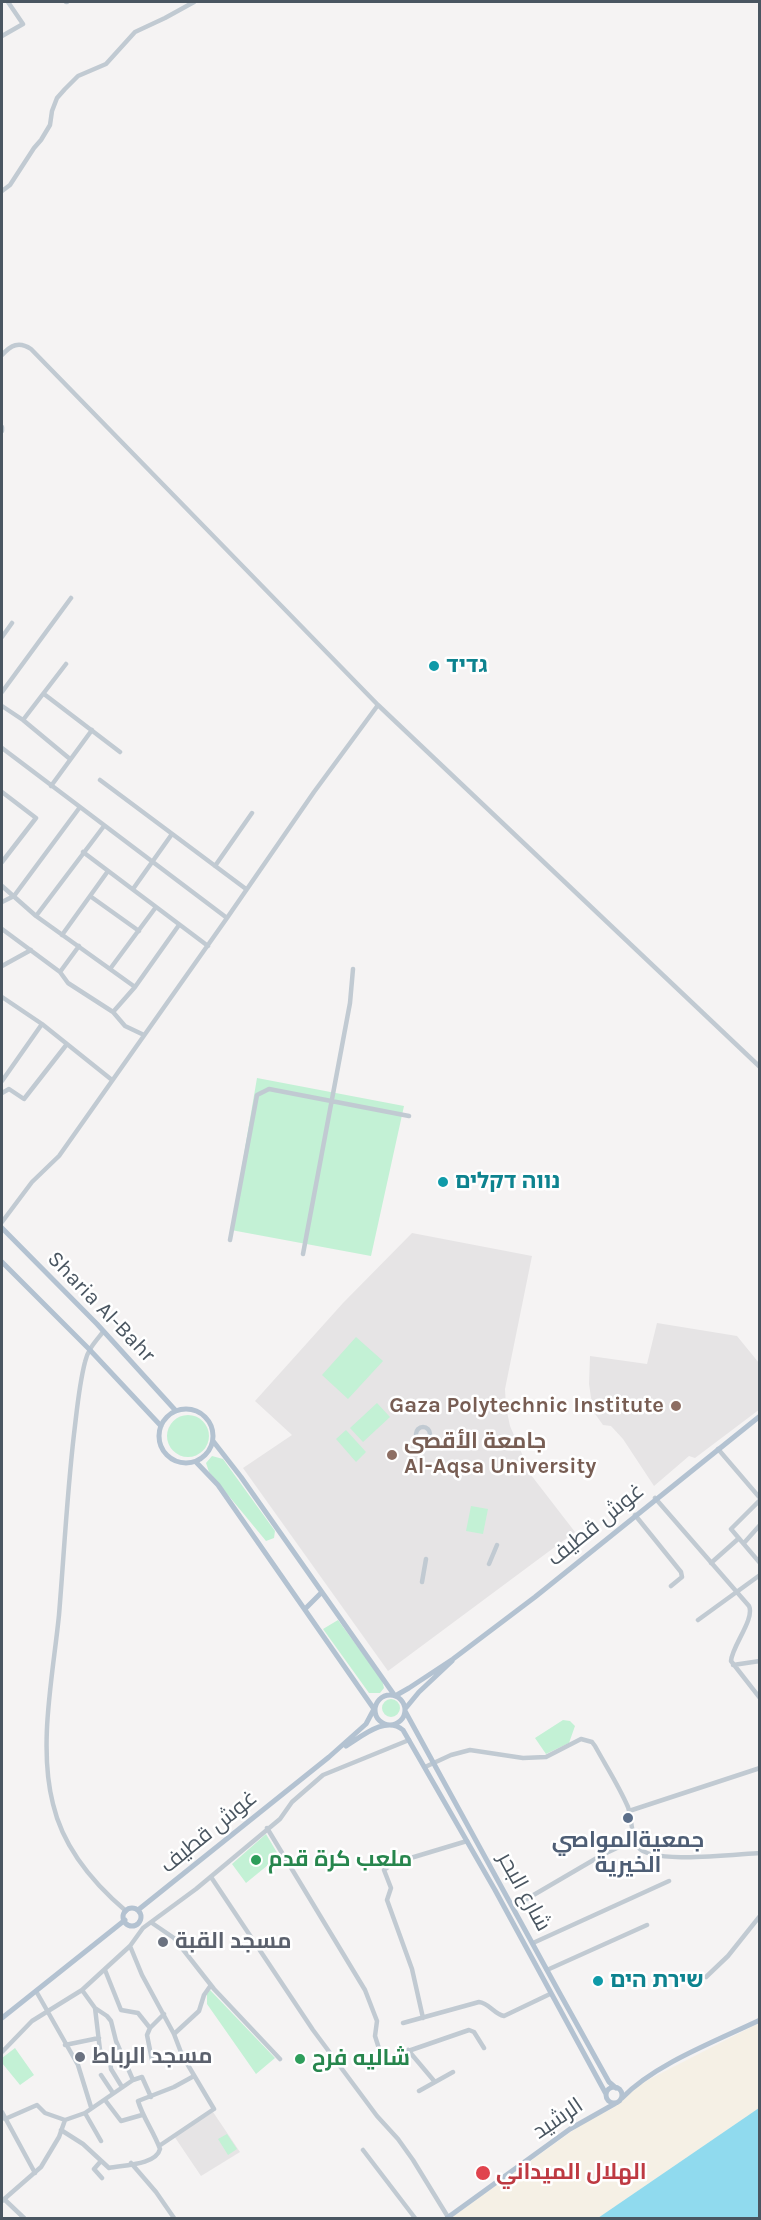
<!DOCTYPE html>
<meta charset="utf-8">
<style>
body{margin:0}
#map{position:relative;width:761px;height:2220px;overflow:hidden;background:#f5f3f3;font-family:Karla,sans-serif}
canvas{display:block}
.frame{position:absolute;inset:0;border:3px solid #4a5661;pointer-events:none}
</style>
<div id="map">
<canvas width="761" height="2220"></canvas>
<div class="frame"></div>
</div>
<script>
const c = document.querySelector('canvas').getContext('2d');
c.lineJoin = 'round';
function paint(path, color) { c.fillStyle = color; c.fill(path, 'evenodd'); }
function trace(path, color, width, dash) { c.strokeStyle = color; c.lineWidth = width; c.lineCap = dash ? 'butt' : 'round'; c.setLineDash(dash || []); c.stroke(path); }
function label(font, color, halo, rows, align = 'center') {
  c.font = font + ' Karla,Cairo,"Noto Sans Hebrew",sans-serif'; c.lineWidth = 5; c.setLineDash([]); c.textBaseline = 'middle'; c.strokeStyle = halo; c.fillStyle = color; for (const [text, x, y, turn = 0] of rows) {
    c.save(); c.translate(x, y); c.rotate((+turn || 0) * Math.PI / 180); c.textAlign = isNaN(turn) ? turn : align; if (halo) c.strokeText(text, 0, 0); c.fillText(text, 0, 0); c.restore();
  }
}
paint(new Path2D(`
 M412 1233 532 1256 505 1389 506 1407 510 1426 531 1475 575 1532 388 1671 243 1468 292 1435 255 1401 343 1303Z
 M657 1323 737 1336 759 1363 760 1409 695 1458 689 1456 654 1486 623 1439 611 1426 603 1425 593 1411 589 1384 590 1356 647 1364Z
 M213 2112 240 2152 201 2176 174 2136Z`), '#e6e4e5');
paint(new Path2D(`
 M257 1078 404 1106 371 1256 231 1230Z
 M356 1337 383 1361 348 1399 322 1375Z
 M377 1403 390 1417 363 1442 350 1428Z
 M167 1436a21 21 0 1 1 42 0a21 21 0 1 1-42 0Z
 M346 1430 366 1452 356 1462 336 1439Z
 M212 1456 223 1459 275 1531 274 1538 266 1541 209 1472 206 1463Z
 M471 1506 488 1509 483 1534 466 1531Z
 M338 1620 382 1680 384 1688 380 1693H369L323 1629Z
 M382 1708a9 9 0 1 1 18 0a9 9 0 1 1-18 0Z
 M563 1720 570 1721 575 1726 569 1743 546 1754 535 1738Z
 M266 1834 279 1856 246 1883 232 1864Z
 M210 1990 275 2058 256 2074 207 2004V1994Z
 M15 2048 34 2075 20 2085 2 2063V2058Z
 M227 2134 237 2149 228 2155 218 2139Z`), '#c3f1d5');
paint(new Path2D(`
 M759 2023V2120L613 2218H451L582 2124 613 2108 642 2083Z`), '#f5f0e5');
paint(new Path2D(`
 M759 2108V2218H598Z`), '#90daee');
trace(new Path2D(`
 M66 2H67
 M2 36 23 24 8 2
 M2 191 10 185 34 148 41 140 50 125 52 111 57 98 65 89 78 76 106 64 135 32 165 18 194 2
 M2 355C11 345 19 341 31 349L378 705 760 1067
 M2 427V431
 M2 637 12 623
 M2 692 71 598
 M44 694 120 752
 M2 706 23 720 70 759
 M23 720 66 664
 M2 748 227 918 59 1156 32 1182 2 1222
 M100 780 246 889
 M51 786 92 730
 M2 792 36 818 2 862
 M83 852 208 946
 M215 866 252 813
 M2 886 36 916 135 987
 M133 889 172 834
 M90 896 139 931
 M2 902 14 896 80 807
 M36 916 104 826
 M227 918 314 792 378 705
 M2 929 60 972 68 983 113 1012 125 1026 144 1035
 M62 935 108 871
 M2 966 31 950
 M110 969 156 907
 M60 972 79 946
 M2 997 42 1024 112 1080
 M113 1012 135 987 179 925
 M2 1081 42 1024
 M2 1093 9 1089 24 1099 67 1044
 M230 1240 257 1095 269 1089 409 1116
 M303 1254 350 1003 353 969
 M103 1332C95 1342 88 1349 85 1362 79 1385 77 1410 74 1434 67 1494 64 1554 59 1615 53 1675 38 1746 53 1804 63 1847 93 1883 126 1911
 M416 1434a7 7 0 1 1 14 0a7 7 0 1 1-14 0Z
 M718 1449 760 1498
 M655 1498 749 1606C755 1619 732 1646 731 1661L760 1698
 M760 1500 731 1529 760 1563
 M635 1515 681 1572 682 1577 671 1586
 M744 1543 760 1525
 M711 1563 738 1539
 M489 1564 497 1545
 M422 1582 426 1559
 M698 1620 760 1575
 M733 1665 760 1661
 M425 1767 451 1755 470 1750 523 1758 546 1757 581 1739 592 1742 595 1746C606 1766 619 1786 628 1807 632 1819 631 1837 638 1847 651 1865 736 1854 760 1853
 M629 1811 760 1768
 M267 1828 365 1990 377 2021 375 2036 382 2058H388L469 2030 474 2032 484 2048
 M211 1877 313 2030 377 2116 398 2139 413 2160 448 2217
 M513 1907 602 1855 619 1847 637 1845
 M152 1923 174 1938 214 1989 280 2059
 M533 1943 669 1881
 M130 1946 142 1975 174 2034 182 2055 214 2109 159 2146
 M105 1970 121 2010 138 2013 150 2028 147 2035 152 2060
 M547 1970 647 1925
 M706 1977 728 1956 760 1916
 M82 1990 95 2008 100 2050 110 2061 111 2069 122 2087
 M36 1991 78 2065 91 2107
 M95 2008 107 2016 111 2021 116 2041 133 2080 142 2077 151 2097
 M423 2018 412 1969 387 1900 391 1888 384 1870 394 1863 467 1841
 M403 2023 479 2002C489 2003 494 2014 504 2016L550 1994
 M150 2028 164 2014
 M174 2034 199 2011 204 1995 211 1985
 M65 2045 99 2038
 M408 2050 435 2082
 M2 2052 32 2021 82 1990 130 1946 143 1928 196 1889 280 1819 292 1802 323 1775 409 1740
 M101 2075 113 2093
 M419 2091 453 2072
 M105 2100 121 2121 142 2115
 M2 2112 35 2173
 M85 2113 101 2141
 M5 2119 37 2105 45 2113 65 2120
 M61 2130 83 2144 109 2168C124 2165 156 2165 160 2149 154 2132 143 2118 138 2101L174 2087 194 2076
 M363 2150 415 2218
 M101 2161 94 2169 102 2178
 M131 2163 156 2192 174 2218
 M4 2199 24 2218
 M2 2201 41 2167 59 2137 65 2120 85 2113 133 2080`), '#c1cad2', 4.5);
trace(new Path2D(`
 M2 1228 97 1324 176 1411
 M2 1262 89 1349 161 1426
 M159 1436a27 27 0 1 1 54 0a27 27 0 1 1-54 0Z
 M213 1441 241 1477 395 1696 409 1688 453 1659 535 1597 760 1416
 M305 1609 322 1592
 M375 1710a15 15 0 1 1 30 0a15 15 0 1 1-30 0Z
 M405 1709 419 1692 452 1661
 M405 1711 559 1992 609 2082 616 2088
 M346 1746C361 1737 386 1715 403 1730L495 1890 606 2094
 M123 1917a9 9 0 1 1 18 0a9 9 0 1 1-18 0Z
 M138 1910 329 1757 366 1724 374 1709 218 1485 196 1462
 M2 2018 125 1920
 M606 2095a8 8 0 1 1 16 0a8 8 0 1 1-16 0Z
 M622 2098C655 2064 716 2041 760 2020
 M447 2218 570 2129 616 2103`), '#b3c2d1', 5);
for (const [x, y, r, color] of [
 [434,666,6,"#0f9aa8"],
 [443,1182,6,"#0f9aa8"],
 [676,1406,6,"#8d6e63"],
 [392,1455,6,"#8d6e63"],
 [628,1818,6,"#5c6f8a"],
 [256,1860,6,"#2e9e5b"],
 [163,1942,6,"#6b7280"],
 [598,1981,6,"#0f9aa8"],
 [80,2057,6,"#6b7280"],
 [300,2059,6,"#2e9e5b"],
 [483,2173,8,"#e0444e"]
]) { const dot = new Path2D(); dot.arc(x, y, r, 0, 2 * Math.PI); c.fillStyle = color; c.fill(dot); trace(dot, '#fff', 2); }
label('bold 22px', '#0d838f', '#fff', [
 ["גדיד",446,666],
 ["נווה דקלים",455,1182],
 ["שירת הים",610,1981]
], 'left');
label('22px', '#4a5661', '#fff', [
 ["Sharia Al-Bahr",101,1307,46],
 ["غوش قطيف",596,1525,-39],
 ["غوش قطيف",209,1832,-39],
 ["شارع البحر",524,1892,61],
 ["الرشيد",558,2119,-34]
]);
label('bold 22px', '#785e54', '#fff', [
 ["Gaza Polytechnic Institute",664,1406],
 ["جامعة الأقصى",404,1442,"left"],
 ["Al-Aqsa University",404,1467,"left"]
], 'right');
label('bold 22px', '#4e5e75', '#fff', [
 ["جمعيةالمواصي",628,1841],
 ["الخيرية",628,1866]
]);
label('bold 22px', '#27864d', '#fff', [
 ["ملعب كرة قدم",268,1860],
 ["شاليه فرح",312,2059]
], 'left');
label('bold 22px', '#5b616d', '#fff', [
 ["مسجد القبة",175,1942],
 ["مسجد الرباط",92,2057]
], 'left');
label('bold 22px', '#be3a42', '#fff', [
 ["الهلال الميداني",496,2173]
], 'left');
</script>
